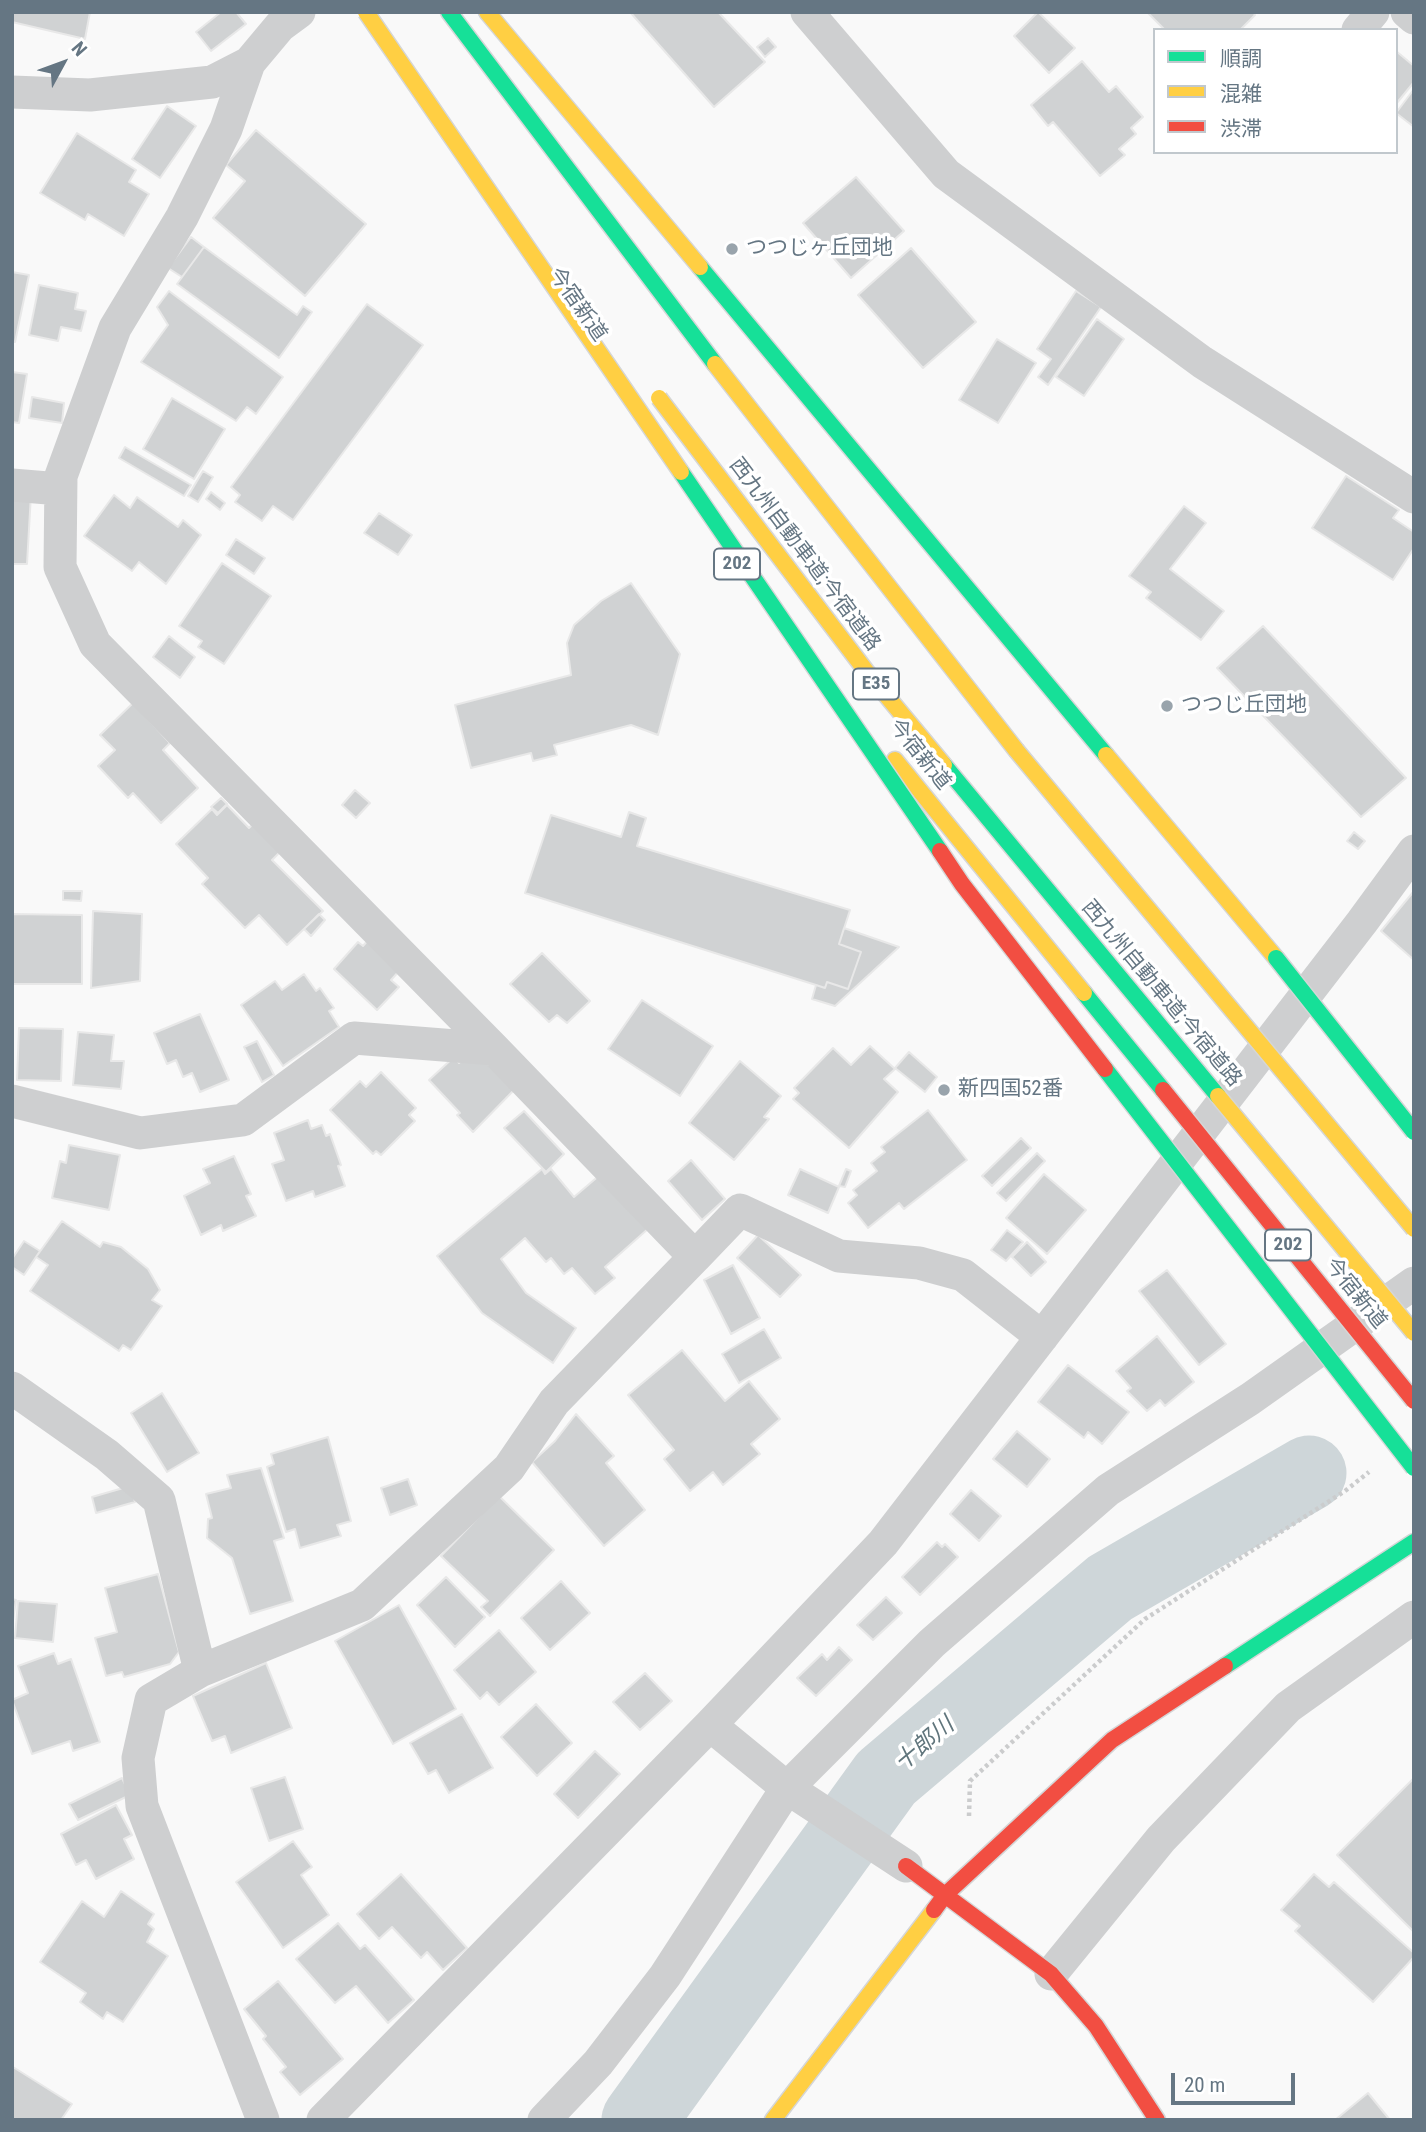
<!DOCTYPE html>
<meta charset="utf-8">
<style>
body{margin:0}
#map{position:relative;width:1426px;height:2132px;overflow:hidden;background:#f9f9f9;font-family:"Roboto Condensed","Noto Sans JP",sans-serif}
canvas{display:block}
.frame{position:absolute;inset:0;border:14px solid #657683;pointer-events:none}
.legend{position:absolute;left:1153px;top:28px;width:245px;height:126px;box-sizing:border-box;background:#fff;border:2px solid #c1c8cd;margin:0;padding:9px 12px;list-style:none;font-size:21px;color:#657683}
.legend li{display:flex;align-items:center;gap:14px;height:35px}
.legend b{width:35px;border:2px solid #c1c8cd}
.north{position:absolute;left:28px;top:28px;width:70px;height:70px;-webkit-text-stroke:5px #fff;paint-order:stroke;rotate:49deg;font-size:19px;font-weight:700;line-height:28px;text-align:center;color:#657683}
.north::after{content:'';display:block;margin:auto;width:24px;height:32px;background:#657683;clip-path:polygon(50% 0,100% 100%,50% 72%,0 100%)}
.scale{position:absolute;left:1171px;top:2073px;width:124px;height:32px;box-sizing:border-box;border:4px solid #657683;border-top:0;padding-left:9px;font-size:21px;line-height:24px;white-space:nowrap;color:#657683;-webkit-text-stroke:5px #fff;paint-order:stroke}
</style>
<div id="map">
<canvas width="1426" height="2132"></canvas>
<div class="frame"></div>
<ul class="legend">
<li><b style="height:9px;background:#16e098"></b>順調</li>
<li><b style="height:9px;background:#ffcf43"></b>混雑</li>
<li><b style="height:9px;background:#f24e42"></b>渋滞</li>
</ul>
<div class="north">N</div>
<div class="scale">20 m</div>
</div>
<script>
const c = document.querySelector('canvas').getContext('2d');
c.lineJoin = 'round';
function trace(path, color, width, dash) { c.strokeStyle = color; c.lineWidth = width; c.lineCap = dash ? 'butt' : 'round'; c.setLineDash(dash || []); c.stroke(path); }
function paint(path, color) { c.fillStyle = color; c.fill(path, 'evenodd'); }
function label(font, color, halo, rows, align = 'center') {
  c.font = font + ' "Roboto Condensed","Noto Sans JP",sans-serif'; c.lineWidth = 7; c.setLineDash([]); c.textBaseline = 'middle'; c.strokeStyle = halo; c.fillStyle = color; for (const [text, x, y, turn = 0] of rows) {
    c.save(); c.translate(x, y); c.rotate((+turn || 0) * Math.PI / 180); c.textAlign = isNaN(turn) ? turn : align; if (halo) c.strokeText(text, 0, 0); c.fillText(text, 0, 0); c.restore();
  }
}
trace(new Path2D(`
 M639 2120 886 1778 1110 1588 1309 1473`), '#ced6d9', 75);
const building = new Path2D(`
 M12 12H90L85 39 12 22Z
 M221 12H236L246 24 211 51 196 32Z
 M630 12H718L765 62 714 107Z
 M1038 12 1075 48 1049 73 1014 36Z
 M1147 12H1253L1255 15 1240 30H1165Z
 M768 38 776 47 765 57 757 47Z
 M1396 51 1414 66V82L1396 104Z
 M1082 61 1109 92 1116 86 1143 117 1131 128 1136 134 1119 149 1125 155 1100 176 1053 122 1048 126 1031 105Z
 M1414 89V127L1396 113Z
 M167 106 196 126 160 178 132 159Z
 M256 130 366 224 305 296 213 218 245 181 226 165Z
 M77 133 136 170 129 182 149 194 124 236 88 214 85 220 40 193Z
 M856 177 904 231 851 278 803 223Z
 M191 237 204 247 182 277 168 268Z
 M204 247 297 315 303 306 312 312 279 358 177 284Z
 M911 248 976 322 923 368 858 295Z
 M12 272 29 275 15 342 12 341Z
 M39 285 78 293 75 309 86 311 81 331 61 327 58 341 29 335Z
 M169 291 283 377 256 414 247 407 236 421 141 362 168 325 157 307Z
 M1076 291 1101 307 1048 385 1038 377 1051 359 1037 349Z
 M367 304 423 345 293 520 273 506 262 521 235 502 240 495 231 487Z
 M1097 319 1124 339 1084 396 1056 377Z
 M997 339 1036 363 998 423 959 400Z
 M12 372 27 374 19 423 12 422Z
 M32 397 64 403 62 423 29 418Z
 M172 398 225 429 194 479 143 449Z
 M125 447 191 485 184 496 119 458Z
 M203 471 213 477 198 502 188 496Z
 M1346 476 1399 510 1393 518 1414 532V548L1393 580 1312 528Z
 M211 492 225 503 220 510 206 499Z
 M12 493 31 494 27 564H12Z
 M114 495 130 508 137 497 178 527 183 520 201 535 166 584 139 562 132 571 84 536Z
 M1184 506 1206 523 1170 569 1224 611 1201 640 1146 598 1151 592 1129 576Z
 M379 513 412 535 398 555 364 533Z
 M236 539 265 558 254 574 226 555Z
 M222 563 271 596 224 664 198 647 202 641 179 626Z
 M631 583 680 654 658 735 631 725 554 745 557 755 533 761 531 753 471 768 455 705 571 675 567 643 574 625 601 601Z
 M1263 626 1406 778 1361 817 1217 668Z
 M169 636 195 657 180 678 153 657Z
 M133 703 170 743 163 750 198 788 161 823 133 793 128 798 98 766 115 750 100 735Z
 M355 790 370 803 356 818 342 805Z
 M221 798 227 804 218 813 211 807Z
 M227 805 249 828 253 824 280 852 272 860 323 911 287 945 259 915 245 928 202 884 208 878 176 844 212 809 217 815Z
 M629 812 646 818 637 846 850 910 839 944 861 952 848 989 827 982 825 988 816 985 525 893 551 815 621 837Z
 M1354 832 1365 841 1358 849 1347 841Z
 M63 891H82L81 901 63 900Z
 M1414 891V960L1381 931Z
 M93 911 142 914 140 981 91 988Z
 M12 914 82 915V984H12Z
 M319 914 325 920 311 936 304 929Z
 M844 928 899 947 835 1006 812 999 816 985 825 988 827 982 848 989 861 952 839 944Z
 M369 939 401 969 391 980 399 987 377 1010 334 969 358 942 363 946Z
 M542 953 590 1001 567 1023 557 1015 549 1022 510 984Z
 M304 974 316 991 320 988 334 1008 329 1011 339 1027 283 1066 241 1005 275 981 282 990Z
 M642 1000 713 1046 680 1096 608 1049Z
 M200 1014 229 1080 200 1092 192 1073 183 1077 176 1060 167 1064 154 1033Z
 M19 1028 63 1029 61 1081 17 1080Z
 M78 1032 114 1035 111 1061H124L121 1089 73 1085Z
 M257 1041 274 1075 262 1082 244 1047Z
 M870 1046 895 1069 884 1079 898 1092 849 1148 793 1099 799 1093 794 1088 833 1048 851 1065Z
 M472 1050 515 1089 473 1132 457 1115 460 1113 429 1080 454 1057 459 1063Z
 M909 1052 937 1077 925 1092 895 1068Z
 M740 1061 781 1096 764 1117 769 1119 734 1160 689 1123Z
 M381 1072 416 1108 409 1115 415 1121 381 1155 376 1151 373 1154 330 1110 360 1081 366 1087Z
 M928 1110 967 1160 904 1209 899 1203 868 1228 848 1203 857 1195 853 1190 877 1171 871 1163 885 1152 881 1147Z
 M524 1111 564 1154 546 1172 504 1128Z
 M308 1120 311 1129 322 1125 326 1136 330 1134 341 1165 338 1166 345 1186 315 1197 313 1191 286 1201 272 1164 284 1160 274 1133Z
 M1021 1138 1031 1148 992 1186 982 1176Z
 M69 1145 120 1155 109 1210 52 1198 60 1161 66 1163Z
 M1037 1153 1045 1161 1006 1201 997 1193Z
 M234 1156 251 1194 246 1196 256 1216 223 1231 221 1225 201 1235 184 1196 210 1183 203 1169Z
 M691 1160 725 1199 702 1220 668 1181Z
 M542 1169 545 1174 551 1169 574 1197 601 1174 649 1228 605 1267 615 1278 595 1294 572 1268 564 1274 551 1258 546 1262 525 1238 501 1259 526 1293 576 1328 553 1363 482 1313 437 1256Z
 M800 1169 839 1187 828 1213 788 1195Z
 M846 1169 851 1171 845 1187 839 1186Z
 M1044 1174 1086 1210 1047 1254 1006 1218Z
 M62 1221 100 1247 103 1242 121 1247 148 1269 160 1290 152 1300 162 1306 131 1350 123 1345 119 1351 30 1291 48 1265 36 1257Z
 M1007 1230 1023 1242 1006 1261 991 1250Z
 M758 1235 801 1275 780 1297 737 1258Z
 M24 1241 40 1251 24 1275 12 1267V1259Z
 M1027 1242 1046 1262 1031 1276 1012 1257Z
 M733 1265 760 1318 731 1334 704 1280Z
 M1167 1270 1226 1344 1199 1365 1139 1291Z
 M764 1329 781 1358 739 1383 722 1354Z
 M1157 1336 1194 1382 1165 1406 1160 1400 1147 1411 1127 1391 1131 1388 1116 1371Z
 M682 1350 725 1401 749 1381 780 1419 751 1444 760 1454 723 1485 713 1472 690 1491 664 1459 674 1450 628 1395Z
 M1068 1365 1129 1412 1102 1444 1088 1432 1084 1438 1038 1402Z
 M162 1393 199 1453 167 1472 131 1413Z
 M576 1414 614 1456 606 1463 645 1510 604 1546 532 1462 555 1441Z
 M1017 1431 1050 1459 1027 1487 993 1459Z
 M328 1437 351 1521 337 1525 341 1536 300 1548 295 1529 286 1532 267 1467 274 1464 271 1454Z
 M261 1468 284 1538 274 1541 293 1601 250 1614 232 1558 207 1538 208 1519 212 1518 206 1494 231 1488 227 1475Z
 M408 1479 417 1505 390 1515 381 1488Z
 M130 1486 135 1502 96 1513 92 1497Z
 M971 1490 1001 1516 979 1541 950 1514Z
 M499 1496 554 1550 490 1616 481 1607 488 1601 441 1556Z
 M937 1542 942 1547 945 1544 958 1557 920 1595 902 1577Z
 M158 1574 179 1652 170 1664 124 1677 122 1672 106 1676 95 1638 117 1632 105 1588Z
 M446 1577 485 1617 455 1647 417 1605Z
 M561 1581 590 1613 550 1650 521 1618Z
 M886 1597 902 1613 873 1640 857 1625Z
 M12 1599 16 1600 12 1627Z
 M18 1601 57 1604 53 1642 15 1638Z
 M399 1605 456 1709 393 1744 335 1641Z
 M499 1630 536 1672 499 1705 487 1692 480 1699 454 1670Z
 M839 1647 852 1660 816 1696 797 1678 822 1654 827 1660Z
 M54 1653 58 1664 71 1659 100 1742 73 1751 70 1741 32 1754 12 1700 28 1693 18 1666Z
 M266 1663 292 1728 231 1753 225 1736 212 1741 193 1696Z
 M645 1673 672 1701 640 1730 613 1702Z
 M536 1704 572 1743 537 1776 501 1737Z
 M462 1714 493 1768 449 1793 436 1770 428 1774 410 1743Z
 M595 1751 620 1774 578 1818 554 1794Z
 M285 1777 303 1829 269 1841 251 1788Z
 M122 1778 130 1795 78 1820 69 1804Z
 M1414 1778V1932L1337 1855Z
 M116 1805 132 1835 124 1839 134 1859 96 1879 86 1860 76 1865 61 1834Z
 M293 1841 312 1867 301 1875 329 1915 283 1948 236 1882Z
 M401 1874 467 1948 443 1970 427 1952 421 1958 392 1927 379 1939 357 1914Z
 M1314 1874 1329 1887 1334 1882 1414 1953V1957L1373 2002 1295 1931 1300 1926 1281 1910Z
 M121 1891 154 1914 148 1924 154 1929 147 1942 168 1956 123 2022 107 2012 103 2019 80 2002 86 1993 40 1962 82 1901 104 1917Z
 M338 1923 360 1949 365 1945 414 2000 388 2023 356 1986 335 2003 296 1959Z
 M278 1981 343 2059 300 2095 280 2072 286 2067 263 2039 266 2036 244 2009Z
 M13 2067 72 2104 61 2120H12Z
 M1368 2093 1390 2120H1335Z`);
paint(building, '#d0d2d3');
trace(building, '#e8e8e8', 2);
const fast = new Path2D(`
 M449 12 715 364
 M700 267 1106 755
 M1084 993 1163 1090
 M1225 1666 1414 1542`);
const slow = new Path2D(`
 M487 12 700 267
 M715 364 1016 750
 M1106 755 1276 958
 M895 760 1084 993
 M773 2120 934 1910`);
const jam = new Path2D(`
 M906 1866 1051 1974 1096 2026 1157 2120
 M934 1910 945 1895 1112 1740 1225 1666`);
trace(fast, '#d5d6d7', 19);
trace(slow, '#d5d6d7', 19);
trace(jam, '#d5d6d7', 19);
trace(new Path2D(`
 M969 1816 970 1781 1145 1619 1345 1491 1369 1472`), '#cbcccd', 4.5, [3.5, 3.5]);
trace(new Path2D(`
 M807 12 946 174 1202 362 1414 497
 M1407 12 1414 18
 M1358 30 1373 12
 M12 92 90 95 212 82 249 63 280 26 299 12
 M12 485 60 489
 M12 1101 140 1133 243 1120 354 1038 494 1049
 M695 1257 740 1210 839 1256 919 1263 963 1275 1042 1337
 M12 1388 107 1455 159 1500 200 1671 151 1700 138 1758 142 1806 263 2120
 M200 1671 362 1605 509 1468 554 1402 695 1257 494 1049 95 644 60 567 61 476 115 328 182 217 226 129 249 63
 M710 1725 787 1788 906 1866
 M1051 1974 1161 1839 1288 1707 1414 1617
 M323 2120 710 1725 883 1543 1362 922 1414 851
 M544 2120 598 2063 665 1976 787 1788 932 1643 1108 1490 1250 1399 1414 1283`), '#cecfd0', 33);
trace(fast, '#16e098', 16);
trace(slow, '#ffcf43', 16);
trace(jam, '#f24e42', 16);
const fastBridge = new Path2D(`
 M681 472 940 851
 M944 765 1218 1096
 M1276 958 1414 1132
 M1105 1069 1414 1468`);
const slowBridge = new Path2D(`
 M366 12 681 472
 M659 398 866 671 944 765
 M1016 750 1414 1229
 M1218 1096 1414 1333`);
const jamBridge = new Path2D(`
 M940 851 962 884 1105 1069
 M1163 1090 1414 1401`);
trace(fastBridge, '#d5d6d6', 19, []);
trace(slowBridge, '#d5d6d6', 19, []);
trace(jamBridge, '#d5d6d6', 19, []);
trace(fastBridge, '#16e098', 16);
trace(slowBridge, '#ffcf43', 16);
trace(jamBridge, '#f24e42', 16);
for (const [x, y, r, color] of [
 [732,249,7,"#99a4ac"],
 [1167,706,7,"#99a4ac"],
 [944,1090,7,"#99a4ac"]
]) { const dot = new Path2D(); dot.arc(x, y, r, 0, 2 * Math.PI); c.fillStyle = color; c.fill(dot); trace(dot, '#fff', 2.5); }
for (const [x, y, w] of [
 [737,564,46],
 [876,684,46],
 [1288,1245,46]
]) { const box = new Path2D(); box.roundRect(x - w / 2, y - 15.5, w, 31, 5); c.fillStyle = '#fff'; c.fill(box); trace(box, '#657683', 2); }
label('bold 19px', '#657683', null, [
 ["202",737,564],
 ["E35",876,684],
 ["202",1288,1245]
]);
label('21px', '#657683', '#fff', [
 ["つつじヶ丘団地",746,249],
 ["つつじ丘団地",1181,706],
 ["新四国52番",958,1090]
], 'left');
label('21px', '#657683', '#fff', [
 ["今宿新道",577,305,55],
 ["西九州自動車道;今宿道路",804,555,53],
 ["今宿新道",919,755,51],
 ["西九州自動車道;今宿道路",1161,994,50],
 ["今宿新道",1355,1294,51]
]);
label('italic 23px', '#60757c', '#fff', [
 ["十郎川",925,1745,-40]
]);
</script>
